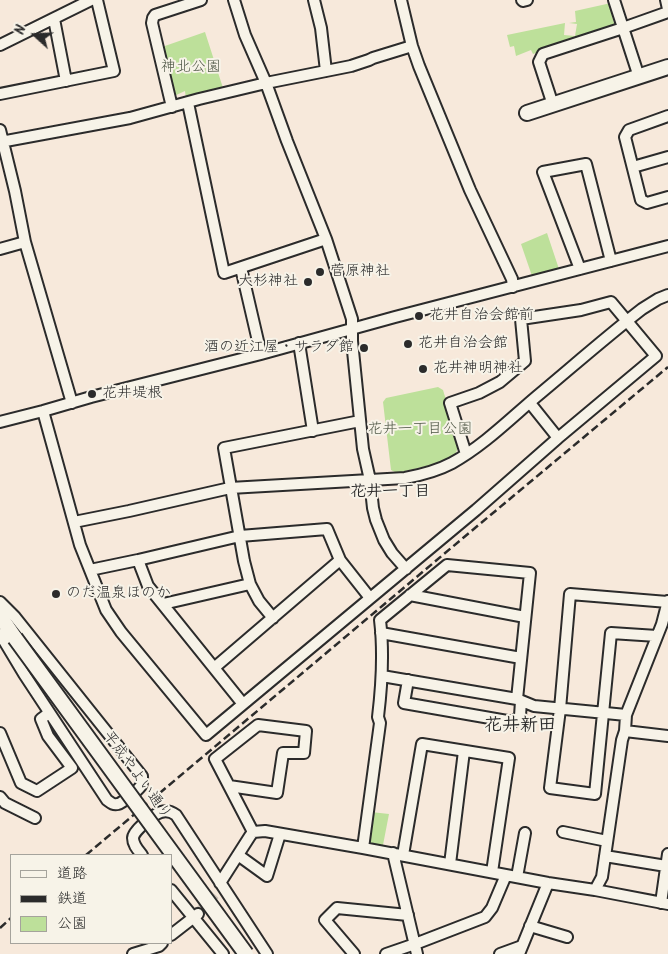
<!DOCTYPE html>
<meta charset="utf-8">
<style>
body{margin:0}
#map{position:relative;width:668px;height:954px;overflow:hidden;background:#f7e9db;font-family:Kalam,"Klee One",sans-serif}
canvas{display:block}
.legend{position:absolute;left:10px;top:854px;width:162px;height:90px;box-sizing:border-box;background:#f7f3e8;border:1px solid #a5a39c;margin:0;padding:6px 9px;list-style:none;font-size:15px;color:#2b2b2b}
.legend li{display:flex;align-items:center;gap:10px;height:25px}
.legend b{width:25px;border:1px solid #a5a39c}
.north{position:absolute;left:10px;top:10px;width:50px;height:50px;-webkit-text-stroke:4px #f7f3e8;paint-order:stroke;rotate:290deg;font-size:14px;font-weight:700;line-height:20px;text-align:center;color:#2b2b2b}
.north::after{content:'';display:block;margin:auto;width:18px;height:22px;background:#2b2b2b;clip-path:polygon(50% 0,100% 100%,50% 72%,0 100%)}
</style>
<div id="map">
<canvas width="668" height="954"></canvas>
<ul class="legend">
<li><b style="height:6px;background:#f7f3e8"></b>道路</li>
<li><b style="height:6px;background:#2b2b2b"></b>鉄道</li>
<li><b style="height:14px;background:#bde09a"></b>公園</li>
</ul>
<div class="north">N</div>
</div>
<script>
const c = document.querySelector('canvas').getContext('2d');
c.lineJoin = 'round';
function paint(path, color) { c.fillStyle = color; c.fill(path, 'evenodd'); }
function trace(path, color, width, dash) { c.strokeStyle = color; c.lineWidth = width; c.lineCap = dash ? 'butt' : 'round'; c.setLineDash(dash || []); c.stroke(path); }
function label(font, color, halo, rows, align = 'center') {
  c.font = font + ' Kalam,"Klee One",sans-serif'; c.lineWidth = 4; c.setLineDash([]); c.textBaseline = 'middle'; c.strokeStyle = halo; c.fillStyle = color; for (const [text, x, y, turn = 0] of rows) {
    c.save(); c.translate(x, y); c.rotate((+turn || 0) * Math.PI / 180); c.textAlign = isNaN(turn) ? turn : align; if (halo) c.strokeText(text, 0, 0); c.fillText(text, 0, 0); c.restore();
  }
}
paint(new Path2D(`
 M611 3 614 15 612 16 614 23 617 22 615 27 533 54 531 50 516 56 514 46 510 47 507 35 565 23 564 35 575 36 577 24 569 23 576 22 575 11Z
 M205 32 223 88 186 99 185 91 174 96 162 47Z
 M547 233 559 269 532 276 521 244Z
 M438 387 443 390 459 443 456 453 439 463 397 473 391 470 383 402 386 398Z
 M371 812 389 814 383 845 369 843 368 841Z`), '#bde09a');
trace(new Path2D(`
 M198 913 222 887`), '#cec3b8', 10, [10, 5]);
const street = new Path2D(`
 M234 0 245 35 266 83 287 141 326 239 352 319V341L363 449 370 480 373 508 376 520 384 540 392 553 406 569
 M314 0 321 28 326 71
 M401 0 412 46 419 66 470 190 512 279 513 287
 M522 0 523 1 527 0
 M614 0 639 77
 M666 0 668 9
 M54 19 66 81
 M0 45 91 0
 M0 94 114 71 97 0
 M188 103 224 273 326 239
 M553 105 539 62 543 54 623 28 668 12
 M172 107 152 23 153 18 155 15 201 0
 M668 116 629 130 625 137 641 200 647 203 668 197
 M0 130 15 191 25 242 72 403
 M0 142 130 118 199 99 266 83 351 66 369 60 373 58 412 46
 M633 167 668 157
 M0 249 25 242
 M241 268 261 354
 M580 269 543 172 586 164 611 261
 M299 343 313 431
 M530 403 558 438
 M43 411 80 545 106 610 121 632 206 735 476 510 558 438 656 356 611 302 581 310 521 319 525 361 500 382 479 393 450 403 466 454
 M0 422 43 411 91 397 261 354 395 317 668 246
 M74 522 129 511 230 488 405 478C421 475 437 471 452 463 483 446 510 419 536 397 572 367 606 337 642 309L658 299 668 295
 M138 560 148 586 243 704
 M90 570 138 560 240 536 327 529 340 560 370 598
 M410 595 525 617
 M0 602 15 617 142 776C142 780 143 784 140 787 137 791 122 803 118 804 113 805 111 803 107 800L24 674 0 634
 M163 604 250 584
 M273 618 259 601 250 584 244 561 224 448 360 421
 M381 633 521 658
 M657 636 611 633 595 794 550 788 560 709 570 594 668 602
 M214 668 340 560
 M382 676 517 699 534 706 626 715
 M408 680 404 703 513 722 520 716 521 701
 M625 731 668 736
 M0 733 21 783 37 791 72 768 48 736 41 719 49 713
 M229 786 277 793 283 753H304L306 731 258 725 215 759 253 832
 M0 797 5 803 35 818
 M563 832 607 841
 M363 848 380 723 378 717C382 684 384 653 380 620L447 565 530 573 517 699
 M393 853 417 954
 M142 855C138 850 133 845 133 838 133 831 154 814 161 812 167 810 172 812 176 815L267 954
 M238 855 267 876 280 834
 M403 855 422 744 509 758 492 872
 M605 856 666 866
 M450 864 464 751
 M517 877 525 833
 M220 883 250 836 253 832 265 831 363 848 548 883 595 890 668 904
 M171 890 223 954
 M595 890 602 877 622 740 625 731 626 715 662 624 668 601
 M661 903 668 854
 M530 926 567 937
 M171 935 198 914
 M133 954 159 946 162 943
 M354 954 325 920 337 908 408 915
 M386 954 415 944 485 917 492 908 506 875
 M500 954 522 946
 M519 954 548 883`);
const secondary = new Path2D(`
 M527 113 668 67
 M0 616 15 638`);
trace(street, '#2b2b2b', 14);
trace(secondary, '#2b2b2b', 18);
trace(street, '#f7f3e8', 10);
trace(secondary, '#f7f3e8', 14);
trace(new Path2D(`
 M86 855 463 538 668 367
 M0 928 11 918`), '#2b2b2b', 2.5, [8, 4]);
const secondaryBridge = new Path2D(`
 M15 638 246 954`);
trace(secondaryBridge, '#2b2b2b', 18, []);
trace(secondaryBridge, '#f7f3e8', 14);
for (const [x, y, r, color] of [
 [320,272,5,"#2b2b2b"],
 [308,282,5,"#2b2b2b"],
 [419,316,5,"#2b2b2b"],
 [408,344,5,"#2b2b2b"],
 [364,348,5,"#2b2b2b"],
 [423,369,5,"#2b2b2b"],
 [92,394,5,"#2b2b2b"],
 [56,594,5,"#2b2b2b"]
]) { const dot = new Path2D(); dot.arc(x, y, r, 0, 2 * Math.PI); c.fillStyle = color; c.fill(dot); trace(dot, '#f7f3e8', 2); }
label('15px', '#505847', '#f7f3e8', [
 ["神北公園",191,68],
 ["花井一丁目公園",420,430]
]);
label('15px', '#2b2b2b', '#f7f3e8', [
 ["菅原神社",330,272],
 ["大杉神社",298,282,"right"],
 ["花井自治会館前",429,316],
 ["花井自治会館",418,344],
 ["酒の近江屋・サラダ館",354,348,"right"],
 ["花井神明神社",433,369],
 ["花井堤根",102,394],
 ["のだ温泉ほのか",66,594]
], 'left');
label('15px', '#2b2b2b', '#f7f3e8', [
 ["平成やよい通り",136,776,54]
]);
label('bold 16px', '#2b2b2b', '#f7f3e8', [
 ["花井一丁目",390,493]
]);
label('bold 18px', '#2b2b2b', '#f7f3e8', [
 ["花井新田",520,727]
]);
</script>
